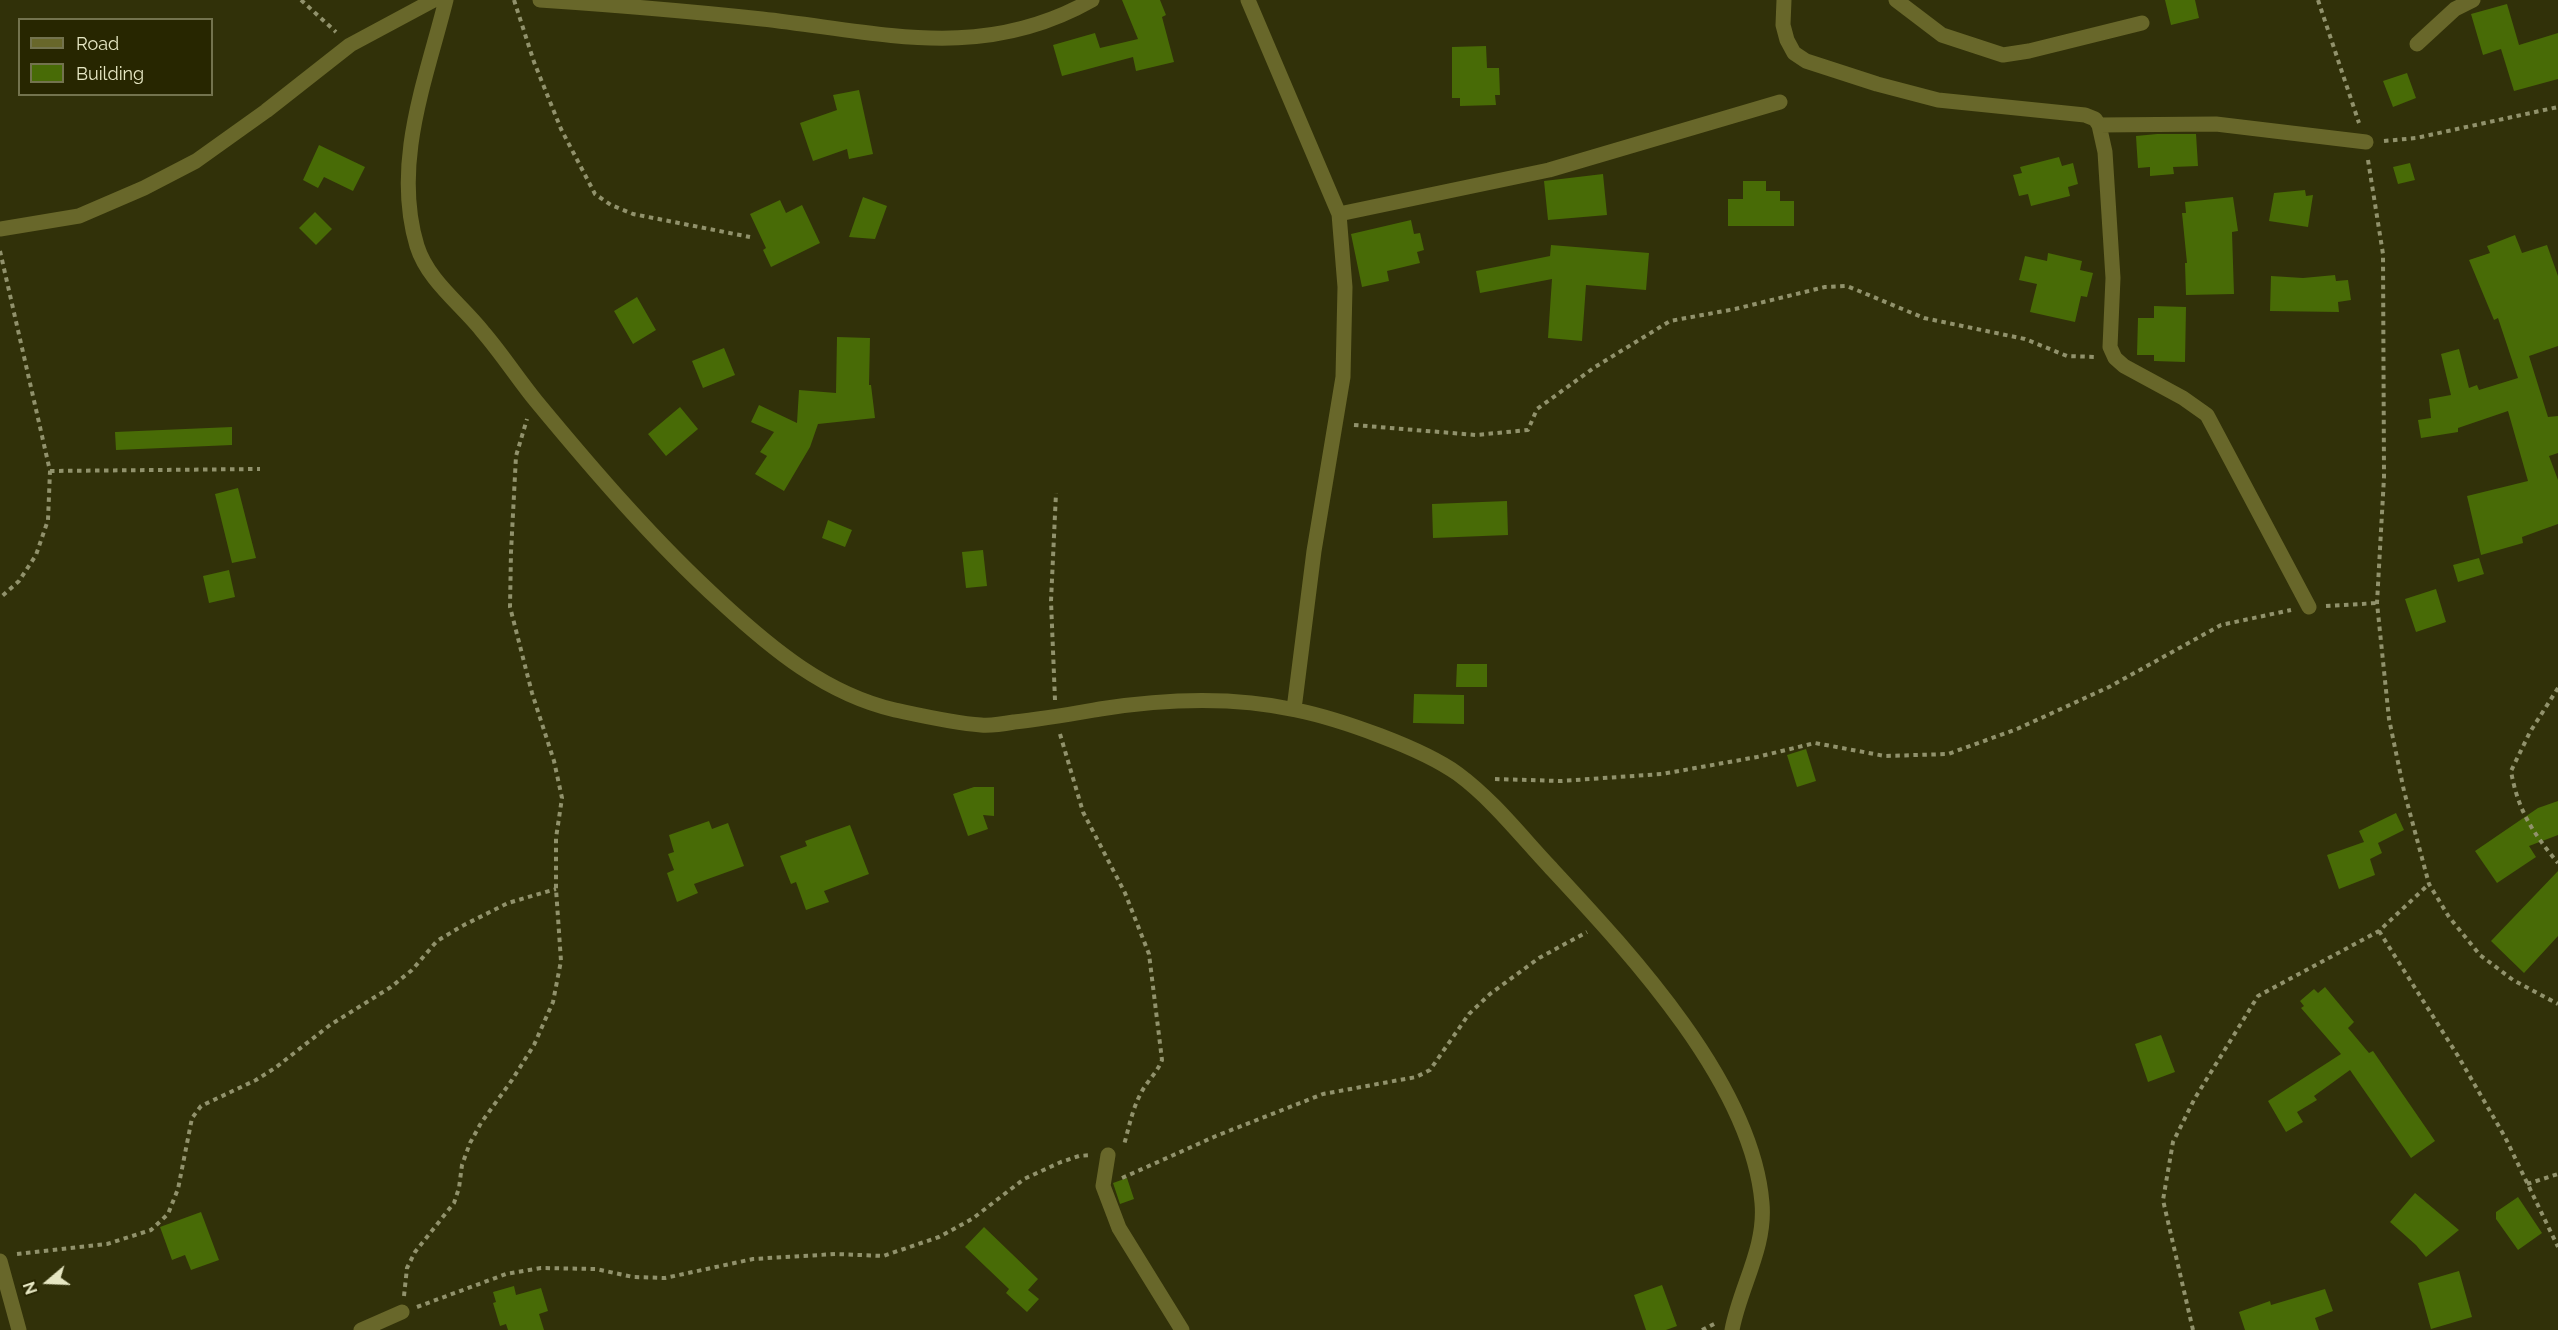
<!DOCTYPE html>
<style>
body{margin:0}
#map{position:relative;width:2558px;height:1330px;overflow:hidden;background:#313109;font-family:Raleway,sans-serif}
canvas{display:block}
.legend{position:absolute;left:18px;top:18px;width:195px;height:78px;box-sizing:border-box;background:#272600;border:2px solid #73734e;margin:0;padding:8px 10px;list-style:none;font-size:18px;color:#e6e7c3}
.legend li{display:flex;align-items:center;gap:12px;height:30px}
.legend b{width:30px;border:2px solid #73734e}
.north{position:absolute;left:18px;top:1252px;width:60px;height:60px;-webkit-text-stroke:4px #272600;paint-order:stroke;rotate:251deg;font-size:16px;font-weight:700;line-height:24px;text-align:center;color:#e6e7c3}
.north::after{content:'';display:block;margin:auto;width:21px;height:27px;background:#e6e7c3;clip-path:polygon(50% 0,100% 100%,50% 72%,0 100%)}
</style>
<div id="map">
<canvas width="2558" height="1330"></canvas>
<ul class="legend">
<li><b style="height:8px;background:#68672a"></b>Road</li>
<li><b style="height:16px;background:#486b06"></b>Building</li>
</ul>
<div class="north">N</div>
</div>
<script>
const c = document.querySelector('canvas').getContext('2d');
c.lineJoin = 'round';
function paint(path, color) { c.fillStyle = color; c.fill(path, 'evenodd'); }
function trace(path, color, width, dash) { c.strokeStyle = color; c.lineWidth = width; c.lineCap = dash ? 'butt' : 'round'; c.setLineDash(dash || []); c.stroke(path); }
paint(new Path2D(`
 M1122 0H1160L1166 15 1162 17 1174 62 1136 71 1133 57 1062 76 1053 45 1095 33 1100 48 1138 39Z
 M2165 0H2195L2199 18 2171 25Z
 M2507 4 2519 45 2558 33V79L2514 91 2501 49 2483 55 2471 14Z
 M1486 46 1487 68H1499L1500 95H1495L1496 105 1460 106V98H1452V47Z
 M2407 73 2416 98 2393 107 2383 81Z
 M859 90 873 154 849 159 847 149 813 161 800 123 837 110 833 95Z
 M2157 134H2196L2198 166 2173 167 2174 174 2150 176V167L2138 168 2136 136Z
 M319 145 365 167 353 191 324 177 318 188 303 180Z
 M2059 157 2062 166 2073 163 2078 184 2068 187 2070 196 2031 206 2028 194 2019 196 2013 175 2022 173 2020 167Z
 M2410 163 2415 180 2398 184 2393 167Z
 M1603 174 1607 215 1548 220 1544 181Z
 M1743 181H1766V191H1780V201H1794V226H1728V199H1743Z
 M2305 190 2306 196 2313 195 2308 227 2269 221 2274 193Z
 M863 197 887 206 875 239 849 237Z
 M2233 197 2238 231 2232 232 2234 294 2186 295 2185 263H2187L2182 213H2186L2185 202Z
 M780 200 786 213 802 205 820 243 771 267 763 250 766 248 750 214Z
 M315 212 332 229 316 245 299 228Z
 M1411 220 1414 234 1420 233 1424 250 1417 252 1420 263 1387 271 1389 281 1362 287 1351 234Z
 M2515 235 2522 253 2547 245 2558 276V346L2529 356 2548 417 2558 416V453L2549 456 2558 480V524L2522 537 2523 543 2481 555 2467 496 2528 481 2508 411 2458 428V432L2421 438 2418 420 2431 418 2429 399 2451 395 2441 354 2459 349 2469 388 2477 385 2479 390 2518 378 2498 318 2494 320 2469 260 2490 253 2487 246Z
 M1551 245 1649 253 1646 290 1586 285 1582 341 1548 338 1552 279 1480 293 1476 271 1550 256Z
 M2048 253 2082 261 2080 270 2093 273 2087 297 2081 296 2075 322 2030 312 2037 284 2019 280 2025 256 2047 261Z
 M2335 275 2336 281 2348 280 2351 300 2338 302 2339 312 2270 311 2271 276 2303 278Z
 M637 297 656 330 633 344 614 311Z
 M2154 306 2186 307 2185 362 2154 361V355H2137L2138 318H2154Z
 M837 337 870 338 869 385H871L875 418 818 424 810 447 784 491 755 474 767 456 760 452 774 432 751 422 759 405 797 423 799 390 836 393Z
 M724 348 735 375 703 388 692 361Z
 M680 407 698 429 666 456 648 434Z
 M232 427V445L116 450 115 432Z
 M238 488 256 558 232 563 215 494Z
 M1507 501 1508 535 1433 538 1432 504Z
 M828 520 852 530 845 547 822 538Z
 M983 550 987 586 966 588 962 552Z
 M2479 558 2484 574 2458 582 2453 565Z
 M229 570 235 597 209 603 203 576Z
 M2436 589 2446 622 2416 632 2405 599Z
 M1457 664H1487V687H1456Z
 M1414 694 1464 695V724L1413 723Z
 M1806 749 1816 781 1797 787 1787 755Z
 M974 787H994V816L983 815 988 829 968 836 953 794Z
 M2558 801V835L2529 846 2536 857 2497 883 2475 851 2538 808Z
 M2396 813 2404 830 2378 843 2382 853 2370 859 2375 875 2339 889 2327 855 2364 842 2359 831Z
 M709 821 712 829 728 823 744 866 694 884 698 893 677 902 667 873 674 870 668 854 674 852 669 835Z
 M850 825 869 874 824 891 829 902 806 910 796 882 791 884 780 856 807 846 805 841Z
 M2558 871V936L2524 973 2491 941Z
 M2325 987 2354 1022 2348 1028 2369 1053 2373 1051 2435 1141 2411 1158 2350 1070 2314 1096 2317 1100 2297 1112 2303 1122 2286 1132 2268 1101 2341 1054 2301 1008 2304 1006 2300 1001 2314 989 2318 993Z
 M2161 1035 2175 1072 2148 1082 2135 1044Z
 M1127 1178 1134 1199 1120 1204 1113 1183Z
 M2415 1193 2459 1230 2426 1257 2416 1245 2390 1222Z
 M2518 1197 2542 1233 2518 1250 2496 1219V1212Z
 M201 1212 219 1260 191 1270 185 1255 172 1260 160 1227Z
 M984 1227 1038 1279 1028 1290 1039 1299 1027 1312 1006 1293 1009 1289 965 1247Z
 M2459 1271 2472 1317 2431 1329 2418 1283Z
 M1662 1285 1677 1326 1666 1330H1646L1634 1295Z
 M514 1286 516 1295 541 1288 548 1311 539 1314 544 1330H508L506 1324 500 1326 493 1303 496 1302 493 1292Z
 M2325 1289 2333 1311 2315 1318 2319 1330H2245L2239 1312 2270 1301 2271 1305Z`), '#486b06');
trace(new Path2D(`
 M301 0 336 32
 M514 0 534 62 561 129 595 194 611 205 633 214 750 237
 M2318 0 2359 123
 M2384 141 2416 138 2558 107
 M2368 160 2383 254 2384 477 2377 603 2389 719 2404 791 2429 884 2449 917 2480 955 2513 980 2558 1004
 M0 251 50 471 48 520 36 555 19 581 0 598
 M1354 425 1476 435 1528 430 1537 409 1595 367 1670 321 1735 309 1825 287 1847 286 1924 318 2025 339 2067 356 2096 357
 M50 471 260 469
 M2326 606 2377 603
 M2558 688 2530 732 2511 771C2518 811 2533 833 2558 863
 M1055 700 1051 601 1056 493
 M1060 734 1083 812 1125 893 1149 954 1162 1060C1157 1073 1147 1081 1141 1093 1132 1110 1129 1127 1124 1145
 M1495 779 1561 781 1662 774 1757 757 1815 743 1885 756 1948 754 2017 729 2109 687 2221 625 2291 610
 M2379 931 2458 1056 2505 1137 2558 1247
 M1122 1178 1216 1136 1323 1094 1416 1077 1430 1070 1469 1014 1490 994 1539 958 1587 932
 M2527 1184 2558 1174
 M17 1254 107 1244 151 1230 168 1214 178 1189 192 1118 201 1106 256 1080 275 1068 330 1025 391 987 412 970 437 941 462 926 508 903 556 889
 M404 1296 407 1268 415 1252 454 1203 459 1188 462 1165 470 1143 481 1123 512 1080 534 1045 553 1002 561 961 556 889V838L562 798 554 761 532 693 510 607 511 552 516 456 527 419
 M417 1307 506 1274 541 1268 596 1269 633 1277 665 1278 753 1259 836 1254 883 1256 939 1237 972 1219 1024 1179 1061 1162 1079 1156 1091 1155
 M1702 1330 1716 1323
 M2193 1330 2163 1200 2173 1142 2195 1098 2258 996 2379 931 2429 884`), '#91926c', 4, [4.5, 4.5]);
trace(new Path2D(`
 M446 0C426 80 392 163 417 246 428 281 461 304 483 332 502 354 518 379 536 401 594 471 654 541 721 602 772 649 826 694 895 710 923 716 953 723 981 725 992 726 1003 724 1014 722 1043 719 1071 714 1100 709 1164 699 1232 696 1296 710 1340 719 1422 748 1458 774 1493 800 1520 835 1550 867 1629 952 1752 1083 1762 1203 1766 1248 1740 1287 1732 1330
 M540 0C614 5 688 11 762 19 880 32 981 63 1092 0
 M1248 0 1339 214 1345 287 1343 377 1314 551 1294 709
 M1784 0 1783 25 1787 40 1794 53 1806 61 1877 84 1938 100 2085 115 2095 119 2099 125 2105 152 2113 278 2110 347 2115 358 2124 366 2183 398 2207 415 2309 607
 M1896 0 1942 35 2003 55 2029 51 2142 23
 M2417 44 2455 9 2473 0
 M2099 125 2216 124 2366 142
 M1339 214 1549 170 1780 102
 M0 229 79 216 144 188 196 161 266 111 350 45 434 0
 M1108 1155 1103 1186 1119 1228 1182 1330
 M0 1261 19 1330
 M361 1330 402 1312`), '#68672a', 15);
</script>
